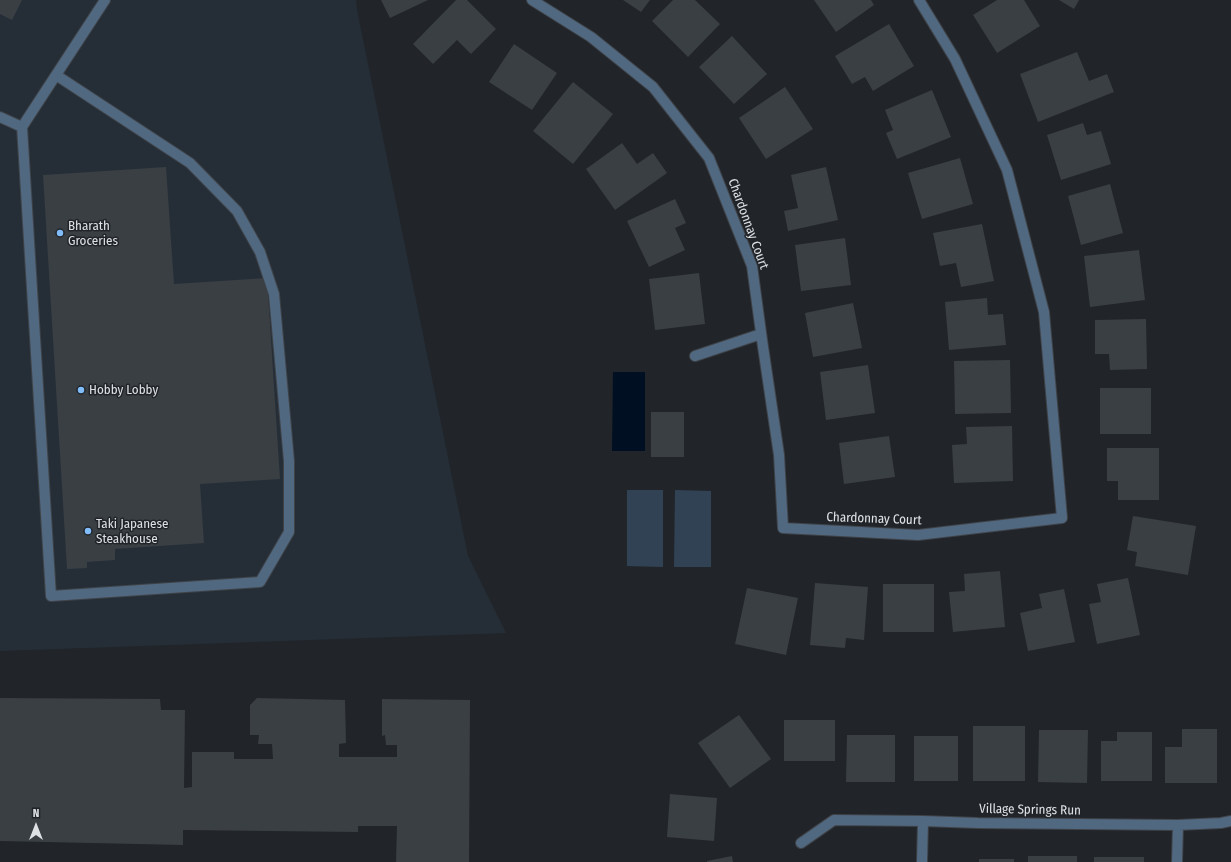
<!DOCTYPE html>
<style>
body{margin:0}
#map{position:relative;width:1231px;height:862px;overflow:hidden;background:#21252a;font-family:"Fira Sans Condensed",sans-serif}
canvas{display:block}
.north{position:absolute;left:16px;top:806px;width:40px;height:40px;-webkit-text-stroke:3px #21252a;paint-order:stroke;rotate:0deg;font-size:11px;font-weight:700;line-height:16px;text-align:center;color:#dee1e4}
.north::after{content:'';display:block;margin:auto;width:14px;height:18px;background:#dee1e4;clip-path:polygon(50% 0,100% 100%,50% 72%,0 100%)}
</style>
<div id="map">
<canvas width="1231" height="862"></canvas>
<div class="north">N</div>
</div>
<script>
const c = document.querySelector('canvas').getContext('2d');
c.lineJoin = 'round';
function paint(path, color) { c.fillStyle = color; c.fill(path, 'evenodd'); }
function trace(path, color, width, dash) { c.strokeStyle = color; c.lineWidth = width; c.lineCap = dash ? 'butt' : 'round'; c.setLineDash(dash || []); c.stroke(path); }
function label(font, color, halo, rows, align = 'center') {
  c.font = font + ' "Fira Sans Condensed",sans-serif'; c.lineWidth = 3; c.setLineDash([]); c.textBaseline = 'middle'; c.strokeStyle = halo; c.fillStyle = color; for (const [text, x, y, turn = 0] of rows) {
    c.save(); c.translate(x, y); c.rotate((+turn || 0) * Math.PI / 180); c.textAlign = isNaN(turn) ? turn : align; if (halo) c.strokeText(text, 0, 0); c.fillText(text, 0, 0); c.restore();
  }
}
paint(new Path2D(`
 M0 0H356L357 10 468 556 506 633 0 651Z`), '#252e37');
paint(new Path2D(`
 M627 490H663V567L627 566Z
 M675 490 711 491V567H674Z`), '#314254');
paint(new Path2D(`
 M613 372H645V451H612Z`), '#000f22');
paint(new Path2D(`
 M0 0H22L12 20 0 14Z
 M381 0H428L390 18Z
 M456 0H467L496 29 471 54 457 40 433 64 413 44Z
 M623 0H650L641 12Z
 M673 0H695L720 24 688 57 652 21Z
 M814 0H871L874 5 836 32Z
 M997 0H1024L1040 26 997 53 973 15Z
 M1059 0H1079L1074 9Z
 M889 24 914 66 873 91 865 77 852 84 835 56Z
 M732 36 767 74 734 104 699 67Z
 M514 44 557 73 532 110 489 82Z
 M1077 52 1089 81 1107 74 1114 92 1038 122 1020 74Z
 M573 82 613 114 573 164 533 131Z
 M785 87 813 129 766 159 739 118Z
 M932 90 951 137 897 159 886 133 893 130 885 110Z
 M1083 123 1087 135 1101 131 1111 164 1061 180 1047 135Z
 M622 143 637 164 653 153 667 173 615 210 586 169Z
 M960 158 973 204 922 219 908 173Z
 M166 167 174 284 267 278 280 479 200 484 204 543 115 549V560L87 562V568L67 569 43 175Z
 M826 167 838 220 788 231 784 211 798 208 791 175Z
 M1110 184 1123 233 1081 245 1068 196Z
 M675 199 686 223 675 228 685 250 649 267 627 221Z
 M982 224 994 281 961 287 956 263 940 266 933 233Z
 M845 238 851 285 801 291 795 245Z
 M1139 250 1145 300 1090 307 1084 256Z
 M699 273 705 324 655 330 649 279Z
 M987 298 988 315 1003 314 1006 345 949 350 945 302Z
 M853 303 862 348 813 357 805 313Z
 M1146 319 1147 369 1110 370 1109 354H1095V320Z
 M1010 360 1011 413 955 414 954 361Z
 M868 365 875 413 826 420 820 372Z
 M1100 388H1151V434H1100Z
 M651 412H684V457H651Z
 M1012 426 1013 481 954 483 952 445 967 444 966 427Z
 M889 436 895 477 844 484 839 443Z
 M1107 448H1159V500H1118V481H1107Z
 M1133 516 1196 526 1188 575 1135 566 1137 552 1127 550Z
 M1000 571 1005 627 953 632 949 592 965 591 964 574Z
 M1128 578 1140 635 1097 644 1089 604 1101 602 1097 584Z
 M815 583 868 587 864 640 846 638 845 648 810 645Z
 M883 584H934V632H883Z
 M747 588 798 598 786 655 735 644Z
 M1064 589 1075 642 1028 651 1020 613 1042 608 1039 594Z
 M0 698 160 699 161 710H185L184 788 192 787V752H234V759H273L272 744H258L259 735H250V705L257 698 345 700 346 743 339 744V757H397V745H386L385 735 382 736V699L470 700 469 862H396L397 826H358V832L183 830V845L0 841Z
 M739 715 771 759 730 788 698 743Z
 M784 720H835V761H784Z
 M973 726H1025V781H973Z
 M1182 729H1217V783H1165V747H1182Z
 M1039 730H1088L1087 783 1038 782Z
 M1117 732H1152V781H1101V741H1117Z
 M847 735H895V782H846Z
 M914 736H958V781H914Z
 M670 794 717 798 714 841 667 837Z
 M732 856 733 862H707V861Z
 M1028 856H1077V862H1028Z
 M1094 857H1144V862H1094Z
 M979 859H1014V862H979Z`), '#3a3f44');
const minor = new Path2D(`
 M532 0 591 37 653 87 709 158 752 266 762 340 779 455 783 528 918 535 1062 518 1044 312 1007 170 955 59 919 0
 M0 117 22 127 51 596 260 582 289 532V461L274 294 260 252 237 211 190 163 56 75
 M22 127 105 0
 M695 356 761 334
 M801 843 834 820 923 821 978 823 1178 825 1221 823 1231 821
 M922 862 923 821
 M1177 862 1178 825`);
trace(minor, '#3f4348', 12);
trace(minor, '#516881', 10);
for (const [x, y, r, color] of [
 [60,233,4,"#81bdfa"],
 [81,390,4,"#81bdfa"],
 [88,531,4,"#81bdfa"]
]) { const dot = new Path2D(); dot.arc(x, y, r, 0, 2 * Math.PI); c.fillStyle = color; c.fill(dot); trace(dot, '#21252a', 1.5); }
label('13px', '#dee1e4', '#21252a', [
 ["Chardonnay Court",748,224,70],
 ["Chardonnay Court",874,519,2],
 ["Village Springs Run",1030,810,1]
]);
label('13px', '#dee1e4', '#21252a', [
 ["Bharath",68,226],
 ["Groceries",68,241],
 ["Hobby Lobby",89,390],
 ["Taki Japanese",96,524],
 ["Steakhouse",96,539]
], 'left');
</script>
